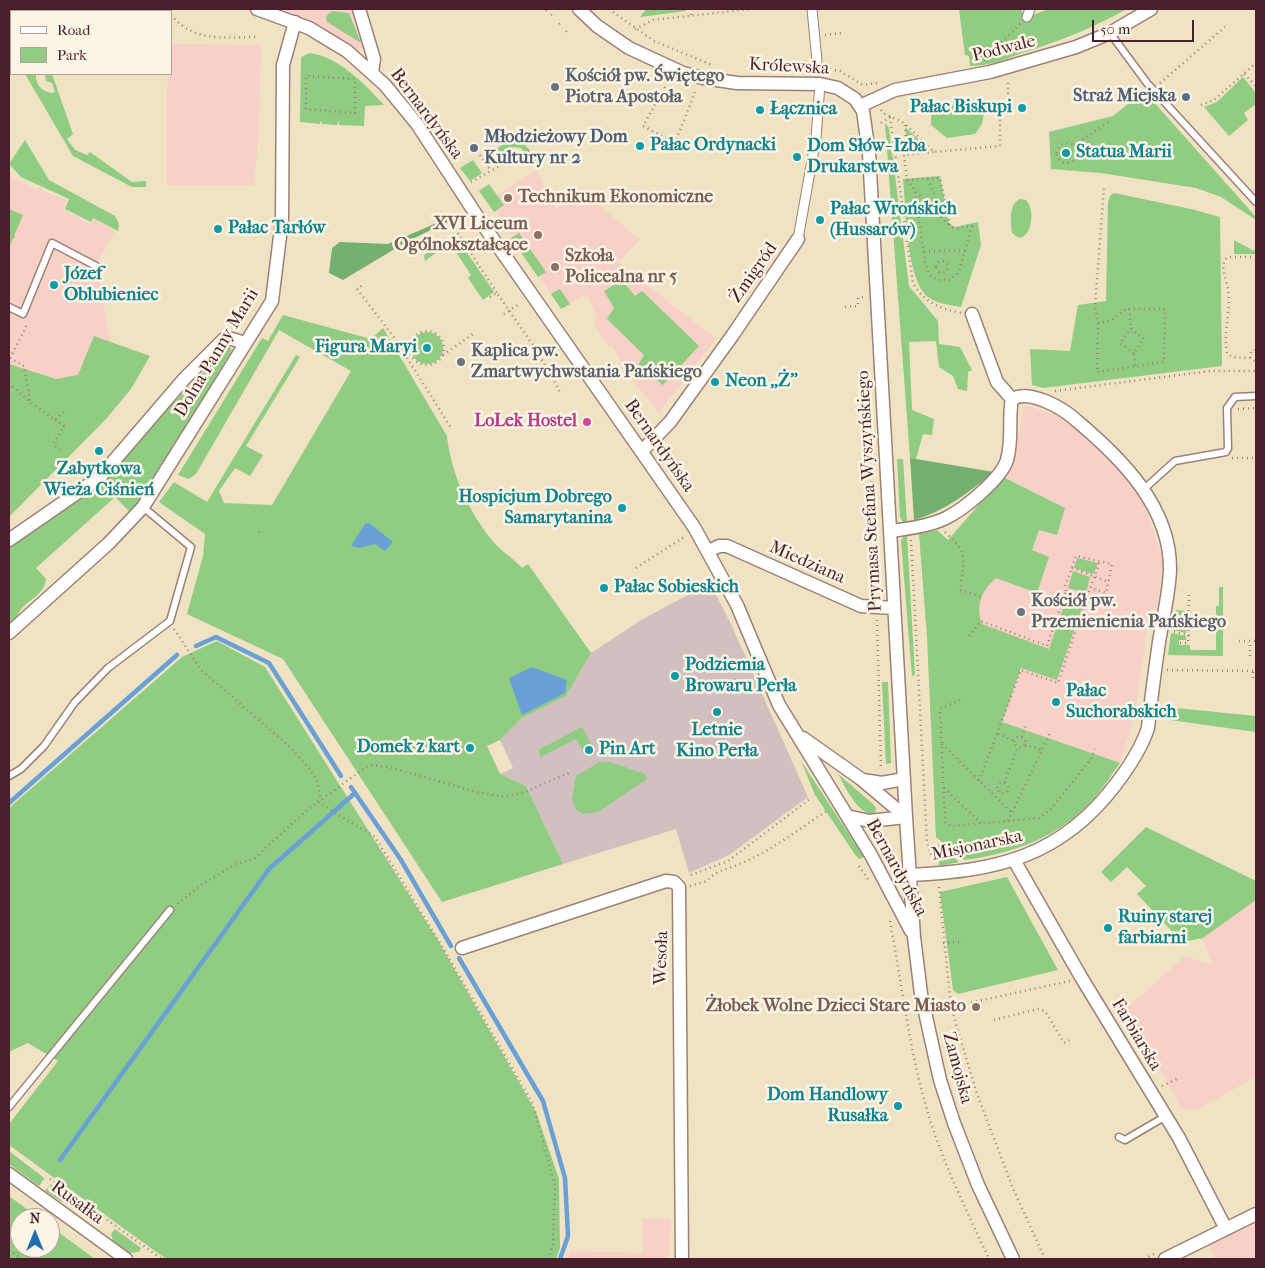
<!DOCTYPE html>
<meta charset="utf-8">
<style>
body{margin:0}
#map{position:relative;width:1265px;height:1268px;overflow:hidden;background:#f0e3c3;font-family:"IM FELL French Canon",serif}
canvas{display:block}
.frame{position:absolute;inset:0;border:10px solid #4a1f2b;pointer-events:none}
.legend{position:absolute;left:10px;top:10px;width:162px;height:65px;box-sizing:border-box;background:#fcf5e5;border:1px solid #b59f9b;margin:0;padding:6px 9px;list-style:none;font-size:15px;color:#4a1f2b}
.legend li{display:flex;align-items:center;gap:10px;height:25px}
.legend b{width:25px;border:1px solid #b59f9b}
.north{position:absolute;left:10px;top:1208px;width:50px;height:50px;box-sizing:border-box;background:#fcf5e5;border:1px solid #b59f9b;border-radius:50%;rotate:0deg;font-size:14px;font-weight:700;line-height:20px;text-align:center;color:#4a1f2b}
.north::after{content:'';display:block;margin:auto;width:18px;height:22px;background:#1f6fb2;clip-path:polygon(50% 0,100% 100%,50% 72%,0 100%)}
.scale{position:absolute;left:1092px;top:20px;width:102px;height:22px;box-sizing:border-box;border:2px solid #4a1f2b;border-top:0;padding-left:6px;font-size:15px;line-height:18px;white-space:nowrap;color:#4a1f2b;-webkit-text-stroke:4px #fcf5e5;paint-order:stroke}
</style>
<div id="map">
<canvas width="1265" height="1268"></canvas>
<div class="frame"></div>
<ul class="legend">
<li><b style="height:6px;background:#fff"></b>Road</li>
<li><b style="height:14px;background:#90cc81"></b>Park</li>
</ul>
<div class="north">N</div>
<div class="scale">50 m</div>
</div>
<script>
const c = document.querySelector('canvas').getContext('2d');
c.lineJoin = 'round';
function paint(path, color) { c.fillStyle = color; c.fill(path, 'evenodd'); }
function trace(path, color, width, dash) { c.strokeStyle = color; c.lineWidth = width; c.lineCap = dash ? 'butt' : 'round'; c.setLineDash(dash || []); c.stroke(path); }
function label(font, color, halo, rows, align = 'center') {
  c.font = font + ' "IM FELL French Canon",serif'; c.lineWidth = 5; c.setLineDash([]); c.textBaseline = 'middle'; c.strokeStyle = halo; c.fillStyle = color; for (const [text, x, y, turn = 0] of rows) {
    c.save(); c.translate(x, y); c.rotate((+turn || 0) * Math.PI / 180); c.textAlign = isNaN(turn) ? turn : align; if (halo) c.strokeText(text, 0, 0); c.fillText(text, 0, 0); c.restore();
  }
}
paint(new Path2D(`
 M281 9H353L365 46 357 52 318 26Z
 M173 44 261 45 259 130 254 185H167V88L169 74H171V46Z
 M536 170 556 209 577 187 640 240 618 262 716 339 659 413 636 385 627 367 621 361 612 345 609 347 593 322 597 319 587 294 561 309 492 204 500 194Z
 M9 175 38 190 39 187 43 189 42 191 67 200 63 210 91 224 94 219 115 231 97 263 110 342 150 356 9 506Z
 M1025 405 1067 419 1121 472 1144 503 1163 560 1157 609H1150L1135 714 1120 763 1095 798 1070 820 1050 834 1031 844 964 860 936 837 927 637 920 544 948 540 985 497 1013 458Z
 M1256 900V1077L1198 1109H1181L1160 1069 1120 1014 1185 956 1212 965 1203 938Z
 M642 1218 671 1219 669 1259H567L570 1251 643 1253Z
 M1256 1219V1259H1215L1207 1244Z`), '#f7d1c8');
paint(new Path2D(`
 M710 583 731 624 808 797 729 855 689 873 676 829 563 864 526 786 500 774 513 768 500 740 522 718 566 696 591 653 641 620Z`), '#d2bfc0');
paint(new Path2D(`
 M646 9H686V11L640 17Z
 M959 9H1021L1023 14 1027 17 1049 9H1127C1093 28 1057 42 1019 54 1003 60 988 66 970 66L969 56 965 55Z
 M332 11 349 13 361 43 327 22 326 16Z
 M310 53C339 57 365 84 384 105L365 106 364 126 339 125V120L337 125 323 124 320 121V124L300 122 301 57Z
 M25 74H36C35 84 42 92 52 93L55 92 52 83 46 81 45 74H52L73 134 67 139 75 150 87 155 90 152 132 182 146 181V187H132L73 156Z
 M1243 77 1256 93V104L1244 113 1248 120 1229 136 1204 107 1217 102Z
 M1144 91 1256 217V220L1221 197 1196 188 1101 173 1051 169 1049 132 1113 116Z
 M968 100H974L984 113 982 124 975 134 947 138 931 125V115L936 110Z
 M885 123 889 128 909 286 938 321 939 344 960 347 972 370 968 372 967 391 958 389 953 376 939 367 936 341 909 342 912 410 934 419 932 435 923 434 916 459 910 458Z
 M523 126 531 135 523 142 538 162 534 165 521 148 513 147 499 156 494 150 514 138 512 135Z
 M905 127 930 150 908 152Z
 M25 140 49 180 115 216 119 224 118 231 93 218 91 222 65 209 69 199 21 177 9 164Z
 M473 160 482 173 470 181 460 168Z
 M940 176 949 223 955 227 978 222 981 245 961 307C951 305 937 304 928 297 906 279 906 208 903 179Z
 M489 184 504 205 494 212 479 191Z
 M1114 193 1191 209 1220 217 1222 366 1043 388 1032 385 1030 349 1070 351 1078 305 1106 301 1108 202 1110 196Z
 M1020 199 1026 200C1035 209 1033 236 1019 238L1012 233C1011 222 1008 205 1020 199Z
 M9 209 23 215 9 248Z
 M519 233 546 272 538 277 511 238Z
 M1234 240 1254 251 1256 247V254H1234Z
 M445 241 449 243 425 261 424 255Z
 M457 246 463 247 494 292 483 300 468 278 471 275 456 252Z
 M622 280 635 296 642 291 699 346 663 385 638 365 644 355 607 319 614 308 604 291Z
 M560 289 570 304 561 309 551 294Z
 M283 315 371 339 383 328 447 436C451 473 468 510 491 539 499 550 513 558 522 568L528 564 591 653 566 696 522 718 500 740 487 746 500 774 526 786 563 864 442 902 283 659 187 614 203 556 205 534 159 502 174 482 207 502 296 355 300 357 246 446 263 455 250 476 235 468 219 491 224 503 272 505 351 371 279 330 196 474 189 479 178 475 262 338 268 341Z
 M411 348a16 16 0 1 1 32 0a16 16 0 1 1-32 0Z
 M94 336 150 356 131 389 106 419 9 517V364L56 379 78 375Z
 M229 346 232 350 144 498 131 513 115 497 36 568 46 579C44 597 26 599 18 614 15 620 15 622 9 627V543L84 494Z
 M897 459H903L907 522H903L900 517Z
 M1003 477 1065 508 1057 535 1039 530 1032 550 1049 557 1037 593 996 578C982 591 975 604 982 624L1049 649 1068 594 1085 599 1057 680 1021 668 1002 722 1120 763C1112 774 1104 787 1095 797 1062 836 1013 854 964 860L936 837 927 637 919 534 937 530 948 540Z
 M907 536 915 675 912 676 901 541 903 537Z
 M1077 558 1098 563 1094 573 1092 574 1074 568Z
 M1073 571 1090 577 1086 593 1068 588Z
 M1219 587H1223V656L1168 655 1171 633 1186 636V640H1179V645H1190V650H1216V606H1219Z
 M1176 610 1186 611V633L1173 630Z
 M217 641 265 667 439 942 536 1112 559 1179 560 1248 556 1259H166L9 1145V1124L58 1061 28 1043 9 1052V808L182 657Z
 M882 682H888L891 763 886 764Z
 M1166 707 1256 716V732L1163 719Z
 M582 727 594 750 585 755 576 739 541 757 538 750Z
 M801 761 864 857 860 859 856 856 815 795Z
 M600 762H610L645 774 647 779 598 812 583 814 576 810 572 799 576 776Z
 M838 774 873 804 876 808 875 814C858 816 845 786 838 774Z
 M1146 827 1256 881V900L1203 938 1182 942 1137 894 1146 886 1127 867 1111 882 1101 872Z
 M938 844 959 862 939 866Z
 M1007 877 1058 970 958 994 953 990 940 892Z
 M9 1151 43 1177 44 1179 39 1186 9 1164Z
 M51 1184 69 1196 66 1201 62 1202 45 1191Z
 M9 1196 39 1218H20V1248H50V1226L95 1259H9Z
 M115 1229 141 1248 139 1252 130 1253 113 1241 111 1234Z`), '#90cc81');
paint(new Path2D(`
 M453 216 454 219 408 241 343 280 329 273 332 248 340 242 388 244Z
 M910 458 994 472C968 493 945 511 914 520Z`), '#74b06f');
paint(new Path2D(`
 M369 523 393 542 385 551 375 544 359 548 351 546 365 524Z
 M532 667 567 680 565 693 522 715 509 678Z`), '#69a0d7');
trace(new Path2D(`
 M196 646 216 637 269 663 341 776
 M351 787 401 860 451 946
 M9 803 177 655
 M459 958 543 1101 565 1178 568 1236 560 1259
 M60 1160 269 869 355 793`), '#69a0d7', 4.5);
const service = new Path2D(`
 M1110 33 1147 83 1256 202
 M9 307 23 314 52 243 96 266
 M1144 489 1175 461 1226 452 1228 448 1227 408 1235 397 1256 396
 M9 776 21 769 44 746 75 702 108 668 170 621 191 547 143 507
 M9 1107 170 910
 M1119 1137 1125 1140 1166 1116`);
const pedestrian = new Path2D(`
 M812 9 817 61
 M1027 17 1030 9
 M798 239 816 138 820 84`);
const minor = new Path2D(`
 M257 9 309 28 347 51 385 85 417 124 477 216 694 527 737 605 779 705 871 855 911 931
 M359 9 374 59 372 72
 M579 9 597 26 629 48 683 73 703 78 737 83 820 84 838 88 855 99 863 111 869 153 906 817 914 937 921 994 940 1080 954 1123 978 1185 1013 1259
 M86 11 91 9
 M9 51 11 49
 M860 106 895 90 990 72 1076 47 1110 33 1151 9
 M972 314 997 382 1012 399
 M642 451 670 422 732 336 798 239
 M890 531C908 529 930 526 946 518 964 509 1001 479 1007 460 1013 440 1008 418 1012 399 1030 389 1063 408 1077 421 1121 458 1171 507 1170 570 1169 594 1163 618 1159 642 1155 670 1151 699 1148 728 1141 749 1129 767 1116 784 1061 857 997 871 910 875
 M9 540 100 477 185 378 224 339H232L245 343
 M709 551 719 546H727L861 606 894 608
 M9 633 109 543 143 507 272 301 282 220 283 65 295 22
 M803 738 861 779 906 817
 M863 780 882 783 904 779
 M847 816 869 821 906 817
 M1014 860 1081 977 1179 1138 1226 1229
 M462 948 666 881 674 882 679 887 682 1259
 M9 1174 126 1259
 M1165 1259 1256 1214`);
trace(service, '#9d8177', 9);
trace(pedestrian, '#9d8177', 11);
trace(minor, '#9d8177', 15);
trace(new Path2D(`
 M164 9 167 11
 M609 9 654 41 712 65
 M690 9 691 15
 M546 10 548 12
 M123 11 129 9
 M171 15C195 43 222 37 256 37
 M551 15 553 13
 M559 24 561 22
 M635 29 653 20 751 9
 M566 31 568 34
 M825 35 841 33
 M984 60 1021 23
 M9 68 11 67
 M772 69H809
 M797 69V63L807 62
 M825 69 840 71 863 85 877 83
 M1244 74 1256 86
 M1160 83 1225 27
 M665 87 643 126 675 143 695 92
 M1201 105 1214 100 1256 63
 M881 110 883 113 904 123 934 152 1000 146V111H1008V80
 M355 113V79L306 76V109L355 113H360
 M890 117 913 283C924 302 940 309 961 313
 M881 123 890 117
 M905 125 907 155
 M1057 153a10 10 0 1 1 20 0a10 10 0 1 1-20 0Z
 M1074 145 1110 121
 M492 152 500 164 499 166
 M480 155 491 171
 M487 166 492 152 491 149
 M928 179 945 221
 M907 180 915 190 925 263 930 275 937 280H950L959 272 972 226 955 229 950 226 940 178 907 180 904 155 934 152
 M471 182 529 150
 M916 192 949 225
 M455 229 497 293
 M9 234 16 238
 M924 251H965
 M1256 257H1228C1218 265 1227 280 1228 290 1231 312 1223 332 1227 353L1232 357 1250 358 1256 362
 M936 267a6 6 0 1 1 12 0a6 6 0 1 1-12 0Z
 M361 286 357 289 396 340 451 428
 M490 297 497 293 537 351 524 360
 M845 307 858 306V298L864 297
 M1129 309 1131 329
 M504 314 519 304
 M1098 323 1110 321 1126 309H1165L1164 362 1097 372 1098 323 1095 306 1104 187
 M410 348a17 17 0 1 1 34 0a17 17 0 1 1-34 0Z
 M537 351 560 392
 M1134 353 1120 343 1131 329 1144 339 1134 353 1135 366
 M443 355 473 334
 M10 358 24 366 30 401
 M10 358 26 327 25 323
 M1250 358 1251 352 1256 350
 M9 383 30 402 55 420 65 411
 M1055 391 1210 371H1256
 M1238 409 1256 408
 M55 420 64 426 53 444 60 450
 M870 451 876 595
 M1232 458H1256
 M259 532 261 533
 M945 532C970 555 964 558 960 590L984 598
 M911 540 927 843 933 860
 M636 568 684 537
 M1072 568 1109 582
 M1066 591 1065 587 1076 556 1112 564 1106 593 1090 588
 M877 620 881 769
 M174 629 201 670 290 747 307 766 317 780 321 799
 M1174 632 1191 636
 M969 636 981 621 1047 646 1066 591 1087 597 1100 561
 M1239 641H1256
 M1180 643H1188L1189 593
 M1250 656V641
 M1167 670 1253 671
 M1253 678V671H1256
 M960 700 940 709 945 822 951 826 1039 818 1050 810 1091 759 1095 749
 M998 734 1015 741
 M1014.5 742a5.5 5.5 0 1 1 11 0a5.5 5.5 0 1 1-11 0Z
 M1022 737 1026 725
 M942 744 1012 813
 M1025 745 1042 750
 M979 781 1021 670 1058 683 1087 597
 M997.5 788a5.5 5.5 0 1 1 11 0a5.5 5.5 0 1 1-11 0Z
 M1004 783 1018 747
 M944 788 981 823
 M318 802 375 837 445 951 533 1104 555 1185 553 1244 548 1259
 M1008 821 1050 733
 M883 846V832
 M859 866 869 881
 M691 875 728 861 811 798
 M690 886 707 881C714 872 726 869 737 865 770 852 799 829 828 810
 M939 887 951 1007
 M178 904 201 885 234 865 255 858 307 810 369 765 389 767 477 792 504 797 525 792 571 772
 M890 921C903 990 910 1059 932 1126 947 1171 969 1216 989 1259
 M943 943 963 941
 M994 1020 1038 1009 1045 1011 1064 1043 1072 1039
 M1162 1086 1177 1079
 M50 1179 162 1259
 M9 1250 22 1259
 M1045 1259 1012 1186 976 1091 951 1007 1070 981
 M1144 1259 1154 1254`), '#9d8177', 2.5, [1, 4]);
trace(service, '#fff', 6);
trace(pedestrian, '#fff', 9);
trace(minor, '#fff', 12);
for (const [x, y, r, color] of [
 [555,87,5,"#6b7280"],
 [1186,97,5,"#5c6f8a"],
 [1022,108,5,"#0f9aa8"],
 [760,110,5,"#0f9aa8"],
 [640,146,5,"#0f9aa8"],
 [474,148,5,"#5c6f8a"],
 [1066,153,5,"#0f9aa8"],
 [797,157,5,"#0f9aa8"],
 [508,198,5,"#8d6e63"],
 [820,220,5,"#0f9aa8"],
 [218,229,5,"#0f9aa8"],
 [538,235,5,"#8d6e63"],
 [555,267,5,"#8d6e63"],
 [54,285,5,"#0f9aa8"],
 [427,348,5,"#0f9aa8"],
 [461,362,5,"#6b7280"],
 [715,382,5,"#0f9aa8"],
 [587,422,5,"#d1479c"],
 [99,451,5,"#0f9aa8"],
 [622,508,5,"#0f9aa8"],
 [604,588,5,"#0f9aa8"],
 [1021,612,5,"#6b7280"],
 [675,676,5,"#0f9aa8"],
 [1056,702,5,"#0f9aa8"],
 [717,712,5,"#0f9aa8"],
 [470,748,5,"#0f9aa8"],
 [589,750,5,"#0f9aa8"],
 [1108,928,5,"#0f9aa8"],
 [976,1007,5,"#8d6e63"],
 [898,1106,5,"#0f9aa8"]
]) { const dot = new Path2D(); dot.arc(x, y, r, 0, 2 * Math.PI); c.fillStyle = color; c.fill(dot); trace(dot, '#fcf5e5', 2); }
label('18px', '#4a1f2b', '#fcf5e5', [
 ["Podwale",1004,49,-14],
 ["Królewska",789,67,3],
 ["Bernardyńska",426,114,53],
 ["Żmigród",754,273,-55],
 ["Dolna Panny Marii",217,353,-59],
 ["Bernardyńska",659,446,55],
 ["Prymasa Stefana Wyszyńskiego",870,491,-93],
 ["Miedziana",807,563,24],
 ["Misjonarska",977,846,-12],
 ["Bernardyńska",896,868,61],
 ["Wesoła",662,958,-88],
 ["Farbiarska",1136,1035,59],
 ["Zamojska",957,1068,75],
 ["Rusałka",77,1203,36]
]);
label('bold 18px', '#5b616d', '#fcf5e5', [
 ["Kościół pw. Świętego",565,77],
 ["Piotra Apostoła",565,98],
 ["Kaplica pw.",471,352],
 ["Zmartwychwstania Pańskiego",471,373],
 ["Kościół pw.",1031,602],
 ["Przemienienia Pańskiego",1031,623]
], 'left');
label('bold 18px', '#4e5e75', '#fcf5e5', [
 ["Straż Miejska",1176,97],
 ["Młodzieżowy Dom",484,138,"left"],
 ["Kultury nr 2",484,159,"left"]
], 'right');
label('bold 18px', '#0d838f', '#fcf5e5', [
 ["Pałac Biskupi",1012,108,"right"],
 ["Łącznica",770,110],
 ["Pałac Ordynacki",650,146],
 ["Dom Słów- Izba",807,147],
 ["Drukarstwa",807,168],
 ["Statua Marii",1076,153],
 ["Pałac Wrońskich",830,210],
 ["(Hussarów)",830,231],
 ["Pałac Tarłów",228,229],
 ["Józef",64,275],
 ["Oblubieniec",64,296],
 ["Figura Maryi",417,348,"right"],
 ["Neon ,,Ż''",725,382],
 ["Zabytkowa",99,470,"center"],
 ["Wieża Ciśnień",99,491,"center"],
 ["Hospicjum Dobrego",612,498,"right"],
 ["Samarytanina",612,519,"right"],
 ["Pałac Sobieskich",614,588],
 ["Podziemia",685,666],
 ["Browaru Perła",685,687],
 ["Pałac",1066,692],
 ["Suchorabskich",1066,713],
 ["Letnie",717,731,"center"],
 ["Kino Perła",717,752,"center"],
 ["Domek z kart",460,748,"right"],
 ["Pin Art",599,750],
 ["Ruiny starej",1118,918],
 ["farbiarni",1118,939],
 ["Dom Handlowy",888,1096,"right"],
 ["Rusałka",888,1117,"right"]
], 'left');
label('bold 18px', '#785e54', '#fcf5e5', [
 ["Technikum Ekonomiczne",518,198],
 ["XVI Liceum",528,225,"right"],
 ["Ogólnokształcące",528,246,"right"],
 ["Szkoła",565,257],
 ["Policealna nr 5",565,278],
 ["Żłobek Wolne Dzieci Stare Miasto",966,1007,"right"]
], 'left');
label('bold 18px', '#b23c85', '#fcf5e5', [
 ["LoLek Hostel",577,422]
], 'right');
</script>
